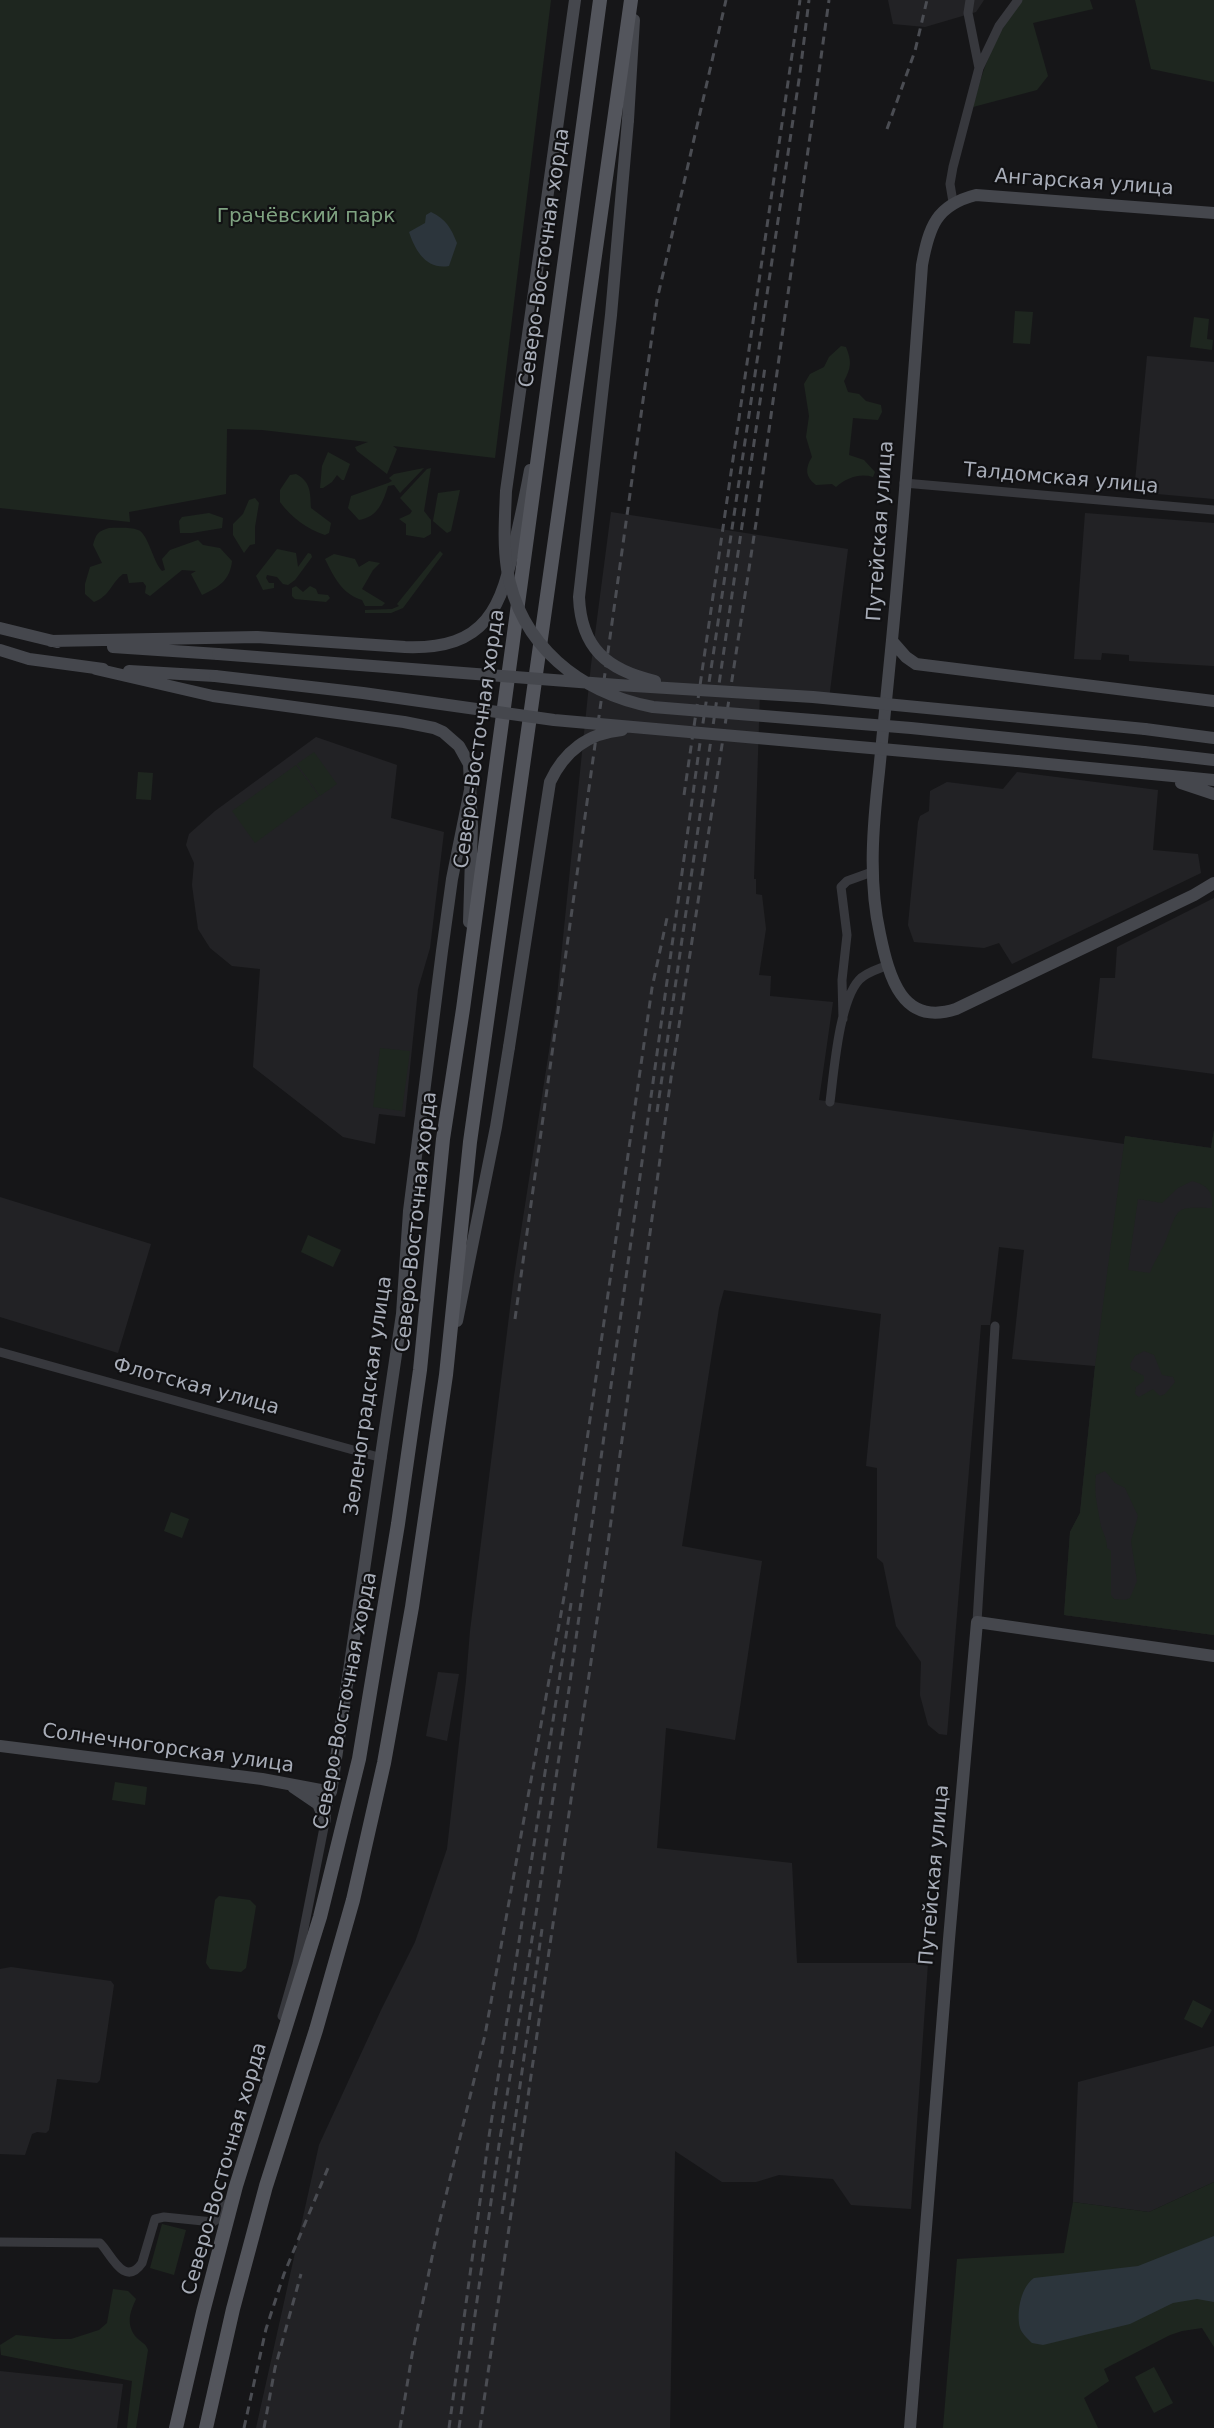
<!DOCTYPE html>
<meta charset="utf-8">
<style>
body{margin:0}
canvas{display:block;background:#161618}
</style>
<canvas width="1214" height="2428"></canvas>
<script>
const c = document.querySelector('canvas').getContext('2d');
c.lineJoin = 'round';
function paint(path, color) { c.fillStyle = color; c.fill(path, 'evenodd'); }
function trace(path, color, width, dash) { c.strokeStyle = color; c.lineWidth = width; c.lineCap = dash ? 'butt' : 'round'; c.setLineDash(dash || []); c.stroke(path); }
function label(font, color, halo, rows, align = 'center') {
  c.font = font + ' "DejaVu Sans",sans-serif'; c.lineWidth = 4.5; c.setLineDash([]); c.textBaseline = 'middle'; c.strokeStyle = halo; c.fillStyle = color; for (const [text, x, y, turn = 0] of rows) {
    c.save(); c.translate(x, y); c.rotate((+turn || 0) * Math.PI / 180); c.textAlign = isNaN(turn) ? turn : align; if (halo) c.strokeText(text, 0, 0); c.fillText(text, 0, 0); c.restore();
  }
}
paint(new Path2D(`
 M888 0H984L976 12 925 27 893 24Z
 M1147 356 1214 362V499L1134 492Z
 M611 512 848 549 829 699 760 691 754 879H756V894L762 895 766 929 759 975 771 976 770 996 833 1002 819 1100 1124 1144 1125 1136 1211 1148 1214 1130V1635L1064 1615 1070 1532 1080 1513 1095 1366 1012 1359 1024 1250 999 1247 990 1325H981L947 1735 939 1734 928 1725 920 1695 921 1662 896 1626 883 1563 877 1558V1468L866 1466 881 1314 724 1290 719 1308 682 1546 762 1561 735 1740 666 1728 657 1848 792 1863 797 1963H928L911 2209 851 2205 833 2179 779 2175 756 2182H722L675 2151 670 2428H256L319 2145 382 2008 415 1942 447 1849 466 1681 470 1631 514 1276 556 1006 591 665Z
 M1085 513 1214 523V666L1129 661V655L1102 653 1101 660 1074 659Z
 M316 737 397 765 391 818 444 832 430 948 418 989 405 1117 379 1114 375 1144 343 1137 253 1067 260 969 232 966 210 948 198 929 192 885 194 863 186 845 189 834 215 811Z
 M1017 772 1158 790 1153 850 1198 854 1201 873 1012 964 999 943 984 948 914 942 908 925 918 822 920 816 929 811 930 791 947 782 1003 789Z
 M1214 898V1074L1092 1058 1100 978H1115L1117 947Z
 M0 1197 151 1244 118 1353 0 1317Z
 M438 1672 459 1674 447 1741 426 1736Z
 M11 1967 111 1981 114 1985 100 2080 97 2083 57 2079 49 2130 46 2133 37 2132 32 2134 25 2155 0 2154V1969Z
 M1214 2046V2182L1149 2212 1073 2202 1078 2082Z
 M0 2371 123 2384 117 2428H0Z`), '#222225');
paint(new Path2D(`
 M0 0H551L495 458 393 446 397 449 387 474 357 451 355 447 368 442 262 430 227 429 226 494 129 512 130 522 0 508Z
 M1022 0H1090L1093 9 1033 23 1048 76 1037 90 973 107C983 67 996 33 1022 0Z
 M1135 0H1214V82L1151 69Z
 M1015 311 1033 312 1030 344 1013 343Z
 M1194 317 1209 319 1207 339 1213 340 1212 350 1190 347Z
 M841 346 846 347C852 362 851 368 844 381L848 392 859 394 866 401 881 405 882 412 878 420 853 418 849 455 864 460 875 472 873 477C860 473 846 478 836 487L832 484 816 485C805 477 805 468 812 457L806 437 809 416 804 384 810 374 824 367 829 357Z
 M328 452 350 464 344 480H342L337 475 332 482 323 488H320L322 466Z
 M424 468 400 493 394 485 388 486C383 502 378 517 359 520L348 508 351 496 388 483 392 481 389 478 394 474Z
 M431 468 424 511 431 520V534L424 538 406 535V524L399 519 410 514 412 511 400 498 427 469Z
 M296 474C311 482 310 492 311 508L331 523 329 533 325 535C307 529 291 517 280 502V490L290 475Z
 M460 490 451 531 447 533 433 521 438 493Z
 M255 498 259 503 255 527V544L250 545 244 553 233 535V524L243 514 249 500Z
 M209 513 223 518 222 528 192 533H180L179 521 182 517Z
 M109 528C118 528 130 527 138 530 148 533 153 562 162 571L165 570 162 559 170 550 198 540 203 545 220 548 232 561C230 580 219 587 202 595L191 574 196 571 182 570 150 596 145 593 146 586 143 582 129 583 127 574H123C111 583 110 596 94 602L85 594V584L90 567 102 563 93 545C96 534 98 531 109 528Z
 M277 549 296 553 298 567 308 553 311 554 312 557 295 580 288 585 283 584 277 577 267 575 266 578 269 583H274V588L263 590 256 576Z
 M440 551 443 554 403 608 391 613H365V610L392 609 399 606 397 604Z
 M334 554 355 559 359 567 369 561 380 563 373 570 362 589 385 603 382 606H365L362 600C342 594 334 577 325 559Z
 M296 586 303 592 310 586 316 589 318 594 328 595 330 598 326 602 295 599 292 596V588Z
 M314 752 337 784 320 796 297 764Z
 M296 765 319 796 255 843 232 811Z
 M138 772 153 773 151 800 136 799Z
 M380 1048 410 1051 402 1111 373 1107Z
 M1214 1130V1635L1064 1615 1070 1532 1080 1513 1095 1366 1125 1136 1211 1148ZM1192 1181C1207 1185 1214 1192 1212 1208 1175 1207 1179 1206 1166 1240 1162 1251 1154 1261 1150 1273L1128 1270 1138 1199 1162 1203 1178 1188ZM1144 1351 1154 1355 1162 1375 1173 1377 1175 1382 1165 1394 1160 1396 1153 1389 1139 1397 1135 1394 1136 1387 1144 1381V1376L1131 1369 1130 1364 1135 1356ZM1105 1471 1115 1483 1125 1488 1138 1516 1131 1541 1137 1581 1130 1598 1125 1600 1114 1599 1111 1595V1551L1107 1548C1107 1535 1101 1532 1100 1521 1097 1502 1094 1495 1096 1475Z
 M308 1235 341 1250 333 1267 301 1252Z
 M171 1512 189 1519 182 1538 164 1531Z
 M115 1782 147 1787 145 1805 112 1800Z
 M219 1896 250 1900 256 1906 246 1968 241 1972 210 1969 206 1963 215 1900Z
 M1193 2000 1212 2010 1202 2028 1184 2019Z
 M1214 2182V2347L1202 2328 1182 2331 1170 2335 1104 2369 1109 2381 1084 2398 1098 2428H943L957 2259 1064 2253 1073 2202 1149 2212Z
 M162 2224 186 2230 174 2275 150 2268Z
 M113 2289 128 2291 136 2299C130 2312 126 2323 135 2336 140 2342 146 2343 148 2350L136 2428H127L132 2381 1 2355 0 2345 16 2335 54 2339H71L99 2330 107 2323Z
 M1154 2367 1173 2403 1154 2413 1135 2377Z`), '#1e261f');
paint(new Path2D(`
 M431 212C446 219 451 228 457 243L449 266C426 270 415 250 409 232L425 223 426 215Z
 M1214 2236V2302L1197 2299 1173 2303 1130 2324 1043 2345 1032 2343C1028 2339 1022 2334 1020 2328 1016 2312 1021 2287 1034 2278L1138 2266Z`), '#2c353c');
trace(new Path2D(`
 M970 0 968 13 979 68
 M953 202 950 184 953 167 979 68 999 26 1018 0
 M904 483 1214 510
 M843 1019 842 980 847 935 841 887 847 881 872 872
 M830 1102C834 1071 839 1002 859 980 866 972 879 969 888 965
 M0 1352 382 1458
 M977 1622 995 1326
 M282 2016 297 1964 331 1792
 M0 2242 100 2243C110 2252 124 2289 142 2263L155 2219 164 2217 213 2222 219 2218 225 2204`), '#37383d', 9);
trace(new Path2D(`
 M628 120 634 20
 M1214 213 976 195C936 205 929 227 922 265 913 390 904 515 892 640 888 684 883 728 879 772 873 825 868 881 880 934 889 977 902 1027 956 1009L1194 895 1214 883
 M0 628 57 642
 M51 641 257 637 405 647C487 650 502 608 516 537 521 515 526 492 530 470
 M892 641 906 657 916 664 1214 701
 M113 647 218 654
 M0 650 29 659 103 669
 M96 669 213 696 404 722 434 728 443 732 459 746 469 764 472 826 469 922
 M129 671 215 676
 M1145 729 1214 738
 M1144 752 1214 760
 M1017 761 1214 780
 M1181 783 1214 794
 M457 1321 496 1127 509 1047
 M0 1746 262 1779 331 1792 402 1314 409 1211 442 951 452 879 471 785
 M293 1787 318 1804 325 1820
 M910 2428 949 1939 977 1622 1214 1656`), '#45474d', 12);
trace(new Path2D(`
 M176 2428 203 2312 236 2186 320 1917 359 1759 398 1524 420 1370 443 1139 463 1009 600 0
 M206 2428 233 2309 266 2186 316 2030 353 1900 384 1763 412 1607 446 1375 470 1142 631 0`), '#53555c', 14);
trace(new Path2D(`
 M887 129 915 51 927 0
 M684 795 800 0
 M657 1112 765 367
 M515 1319 657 300 726 0
 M502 2214 542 1929
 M244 2428 266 2329 284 2274 328 2168
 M264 2428 275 2368 301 2274
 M400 2428 412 2355 438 2228 485 2035 566 1586 652 988 667 918
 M449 2428 488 2143 572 1597
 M459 2428 499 2145 536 1914 569 1689 700 743 800 73 809 0
 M480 2428 606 1558 671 1078 756 523 829 0`), '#4a4c52', 3, [8, 6]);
trace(new Path2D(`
 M575 0 506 491C505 517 503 543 507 569 520 646 580 693 653 707L911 728 1144 752
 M628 120 611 315 579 597C581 648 607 670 655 681
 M218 654 618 685 813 697 1145 729
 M215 676 363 693 554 720 1017 761
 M509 1047 550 782C564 752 588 733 622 730`), '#45474d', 12);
label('20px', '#a8adb8', '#111113', [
 ["Ангарская улица",1084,183,4],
 ["Северо-Восточная хорда",545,258,-82],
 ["Талдомская улица",1061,479,5],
 ["Путейская улица",881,531,-86],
 ["Северо-Восточная хорда",480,739,-82],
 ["Северо-Восточная хорда",417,1222,-84],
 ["Флотская улица",196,1387,15],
 ["Зеленоградская улица",369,1396,-82],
 ["Северо-Восточная хорда",346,1701,-79],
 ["Солнечногорская улица",168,1749,8],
 ["Путейская улица",935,1875,-85],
 ["Северо-Восточная хорда",225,2169,-74]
]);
label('20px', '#7fa381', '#111113', [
 ["Грачёвский парк",306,217]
]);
</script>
